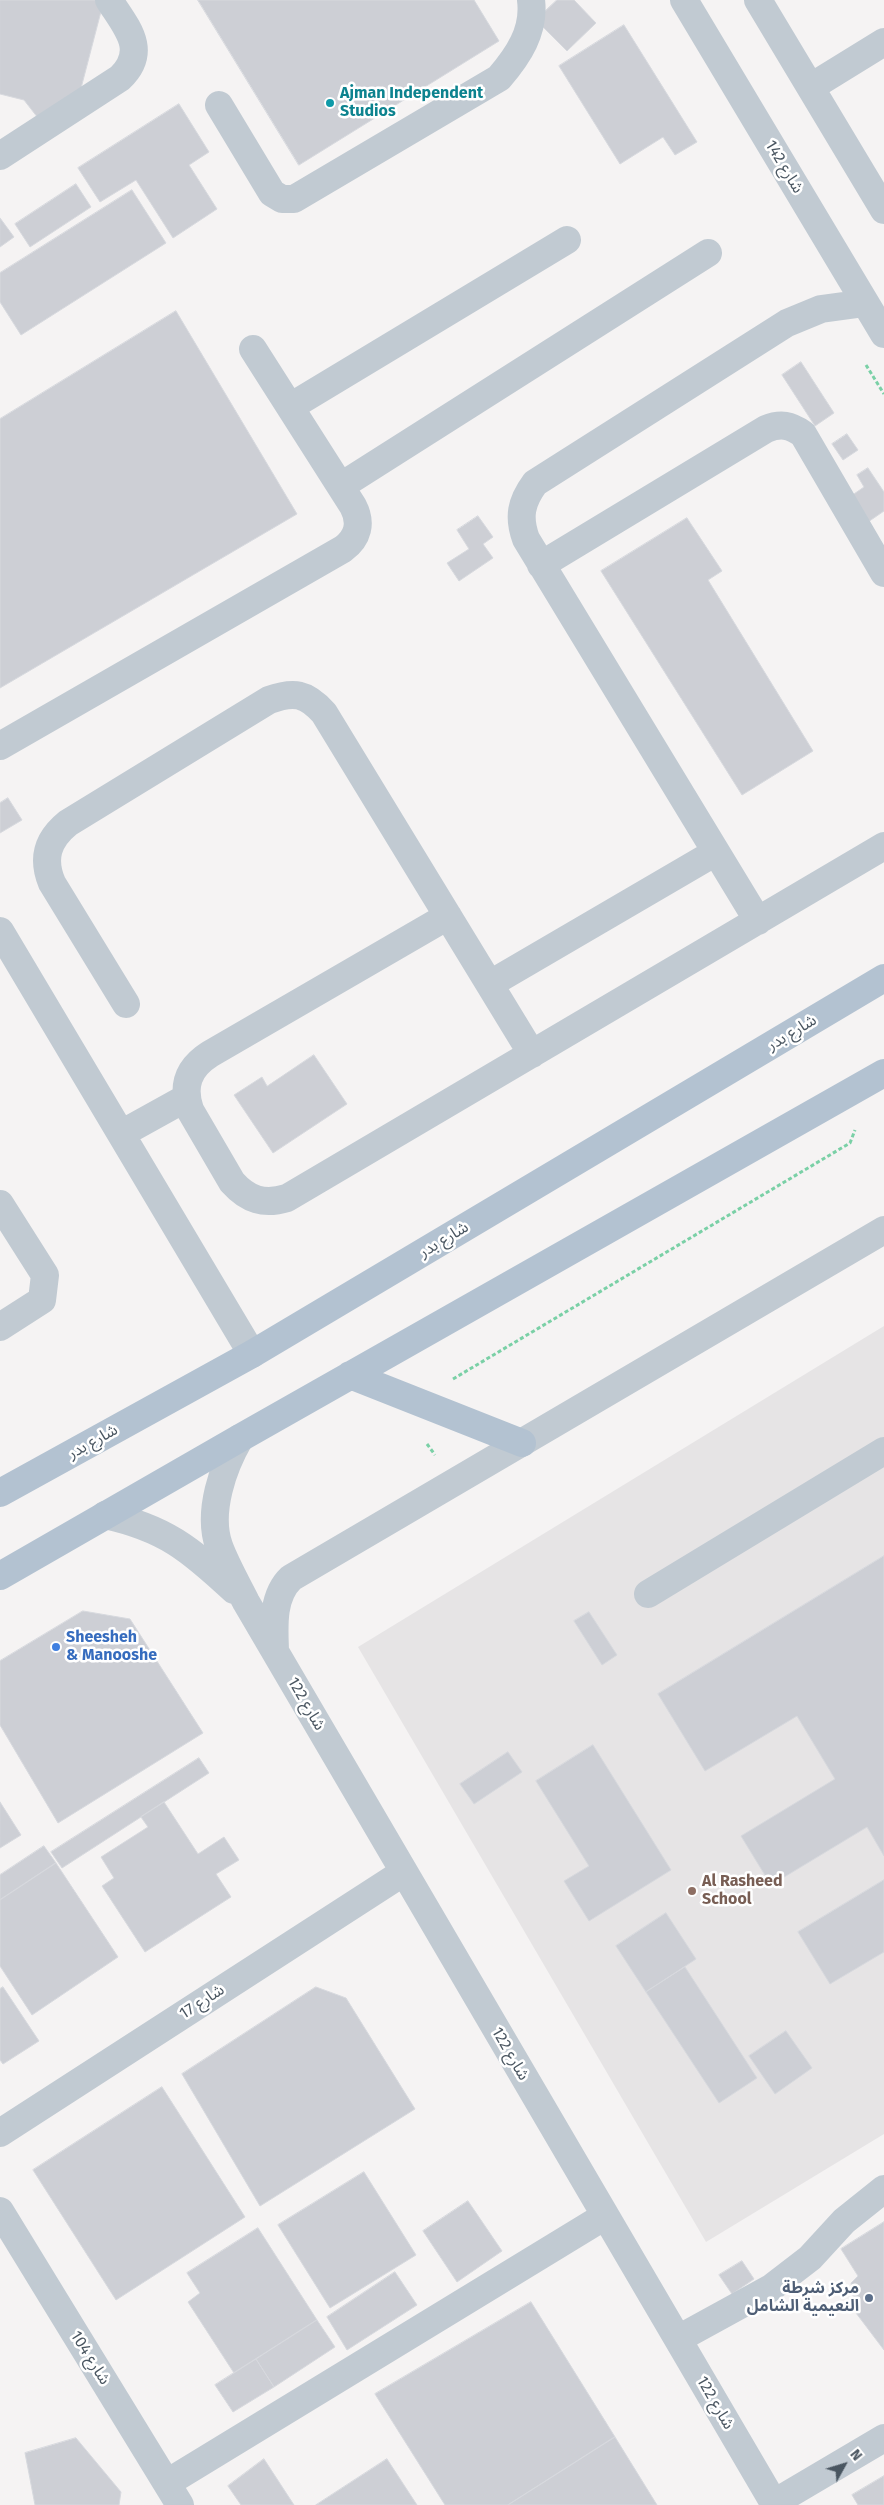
<!DOCTYPE html>
<meta charset="utf-8">
<style>
body{margin:0}
#map{position:relative;width:884px;height:2505px;overflow:hidden;background:#f5f3f3;font-family:"Fira Sans",sans-serif}
canvas{display:block}
.north{position:absolute;left:819px;top:2440px;width:50px;height:50px;-webkit-text-stroke:4px #fff;paint-order:stroke;rotate:51deg;font-size:14px;font-weight:700;line-height:20px;text-align:center;color:#4a5661}
.north::after{content:'';display:block;margin:auto;width:18px;height:22px;background:#4a5661;clip-path:polygon(50% 0,100% 100%,50% 72%,0 100%)}
</style>
<div id="map">
<canvas width="884" height="2505"></canvas>
<div class="north">N</div>
</div>
<script>
const c = document.querySelector('canvas').getContext('2d');
c.lineJoin = 'round';
function paint(path, color) { c.fillStyle = color; c.fill(path, 'evenodd'); }
function trace(path, color, width, dash) { c.strokeStyle = color; c.lineWidth = width; c.lineCap = dash ? 'butt' : 'round'; c.setLineDash(dash || []); c.stroke(path); }
function label(font, color, halo, rows, align = 'center') {
  c.font = font + ' "Fira Sans","Noto Sans Arabic",sans-serif'; c.lineWidth = 5; c.setLineDash([]); c.textBaseline = 'middle'; c.strokeStyle = halo; c.fillStyle = color; for (const [text, x, y, turn = 0] of rows) {
    c.save(); c.translate(x, y); c.rotate((+turn || 0) * Math.PI / 180); c.textAlign = isNaN(turn) ? turn : align; if (halo) c.strokeText(text, 0, 0); c.fillText(text, 0, 0); c.restore();
  }
}
paint(new Path2D(`
 M884 1326V2134L706 2242 358 1647Z`), '#e6e4e5');
const building = new Path2D(`
 M0 0H104L79 96 38 118 24 100 0 94Z
 M198 0H474L499 41 299 165Z
 M557 0H574L596 23 567 51 536 20Z
 M624 25 697 142 675 155 663 137 620 164 559 66Z
 M179 104 209 152 189 165 217 209 173 238 136 180 100 202 78 168Z
 M76 184 91 207 30 247 15 224Z
 M132 190 166 243 21 335 0 302V273Z
 M0 218 14 237 0 247Z
 M176 311 297 514 0 688V419Z
 M801 362 834 413 815 426 782 375Z
 M847 434 858 450 843 460 832 444Z
 M868 468 884 492V511L868 522 851 496 864 487 857 475Z
 M478 516 493 537 483 544 493 558 459 581 447 563 469 549 457 530Z
 M687 518 722 571 708 580 813 751 742 795 601 571Z
 M8 798 22 820 0 833V803Z
 M314 1055 347 1104 273 1153 234 1095 262 1077 267 1086Z
 M884 1556V1856L867 1827 771 1885 741 1836 835 1779 797 1716 705 1771 658 1694Z
 M83 1611 130 1619 203 1733 58 1823 0 1725V1661Z
 M589 1612 617 1655 602 1665 574 1621Z
 M593 1745 671 1870 589 1921 564 1881 589 1866 536 1781Z
 M508 1752 522 1772 474 1804 460 1784Z
 M199 1758 209 1773 62 1868 51 1852Z
 M0 1802 21 1835 0 1848Z
 M164 1802 198 1854 224 1837 239 1860 216 1874 231 1897 145 1952 102 1886 114 1878 101 1857 148 1827 141 1817Z
 M44 1846 56 1863 0 1900V1875Z
 M56 1863 118 1957 32 2015 0 1966V1900Z
 M884 1880V1952L830 1984 798 1932Z
 M666 1913 696 1959 646 1992 616 1946Z
 M685 1967 757 2078 719 2103 646 1992Z
 M3 1987 39 2041 3 2064 0 2060V1989Z
 M316 1987 346 1998 415 2109 260 2206 182 2074Z
 M786 2031 812 2068 775 2094 749 2056Z
 M162 2087 245 2217 116 2300 33 2170Z
 M364 2172 416 2255 330 2308 278 2225Z
 M468 2201 502 2251 457 2282 423 2231Z
 M884 2222V2350L856 2313 851 2283 858 2276 841 2249Z
 M258 2228 317 2320 234 2373 188 2302 200 2293 187 2273Z
 M742 2261 754 2279 732 2294 719 2275Z
 M395 2272 417 2305 347 2350 327 2317Z
 M531 2302 615 2437 508 2505H445L375 2394Z
 M317 2320 335 2347 274 2387 256 2359Z
 M256 2359 274 2387 233 2412 215 2385Z
 M615 2437 657 2505H508Z
 M76 2438 121 2492 119 2505H35L25 2453Z
 M264 2459 294 2505H241L228 2486Z
 M387 2459 417 2505H316Z
 M884 2476V2505H858L852 2495Z`);
paint(building, '#cdcfd5');
trace(building, '#d7d9de', 1);
trace(new Path2D(`
 M866 365 884 394
 M453 1379 850 1143 855 1130
 M427 1444 435 1455`), '#7ad0a6', 3, [4, 2.5]);
trace(new Path2D(`
 M684 0 884 334
 M758 0 884 210
 M811 87 884 42
 M219 105 272 193 282 199H294L499 78C518 56 535 31 531 0
 M0 156 120 78C149 50 126 27 109 0
 M290 407 567 240
 M341 486 708 253
 M541 565 766 429C781 423 790 425 803 434L884 573
 M0 746 343 549C358 538 362 523 353 506L253 349
 M448 916 210 1054C188 1068 182 1086 190 1110L232 1182C248 1200 264 1205 287 1198L884 846
 M758 921 526 539C518 517 521 502 535 483L787 323 821 309 865 303
 M0 931 252 1354
 M490 984 716 852
 M126 1004 52 883C42 859 47 840 68 823L269 700C294 691 306 693 324 713L532 1054
 M121 1134 186 1098
 M0 1204 45 1275 42 1300 0 1327
 M240 1438C223 1467 207 1512 219 1546 226 1565 237 1584 246 1602L775 2505
 M105 1515C165 1528 190 1549 234 1590
 M648 1594 884 1451
 M275 1650C274 1626 272 1596 291 1578L884 1230
 M0 2133 404 1872
 M0 2211 180 2505
 M678 2339 771 2288 810 2258 844 2221 884 2189
 M167 2483 605 2216
 M774 2503 884 2438`), '#c1cad2', 28);
trace(new Path2D(`
 M350 1375 522 1443
 M0 1493 252 1354 884 978
 M0 1576 240 1438 884 1073`), '#b3c2d1', 28);
for (const [x, y, r, color] of [
 [330,103,5,"#0f9aa8"],
 [56,1647,5,"#3f7fe0"],
 [692,1891,5,"#8d6e63"],
 [869,2298,5,"#5c6f8a"]
]) { const dot = new Path2D(); dot.arc(x, y, r, 0, 2 * Math.PI); c.fillStyle = color; c.fill(dot); trace(dot, '#fff', 2); }
label('bold 16px', '#0d838f', '#fff', [
 ["Ajman Independent",340,94],
 ["Studios",340,112]
], 'left');
label('16px', '#4a5661', '#fff', [
 ["شارع 142",784,167,59],
 ["شارع بدر",792,1033,-31],
 ["شارع بدر",444,1240,-31],
 ["شارع بدر",93,1442,-29],
 ["شارع 122",306,1704,60],
 ["شارع 17",202,2002,-33],
 ["شارع 122",510,2054,60],
 ["شارع 104",90,2358,58],
 ["شارع 122",715,2403,60]
]);
label('bold 16px', '#366cbe', '#fff', [
 ["Sheesheh",66,1638],
 ["& Manooshe",66,1656]
], 'left');
label('bold 16px', '#785e54', '#fff', [
 ["Al Rasheed",702,1882],
 ["School",702,1900]
], 'left');
label('bold 16px', '#4e5e75', '#fff', [
 ["مركز شرطة",859,2289],
 ["النعيمية الشامل",859,2307]
], 'right');
</script>
